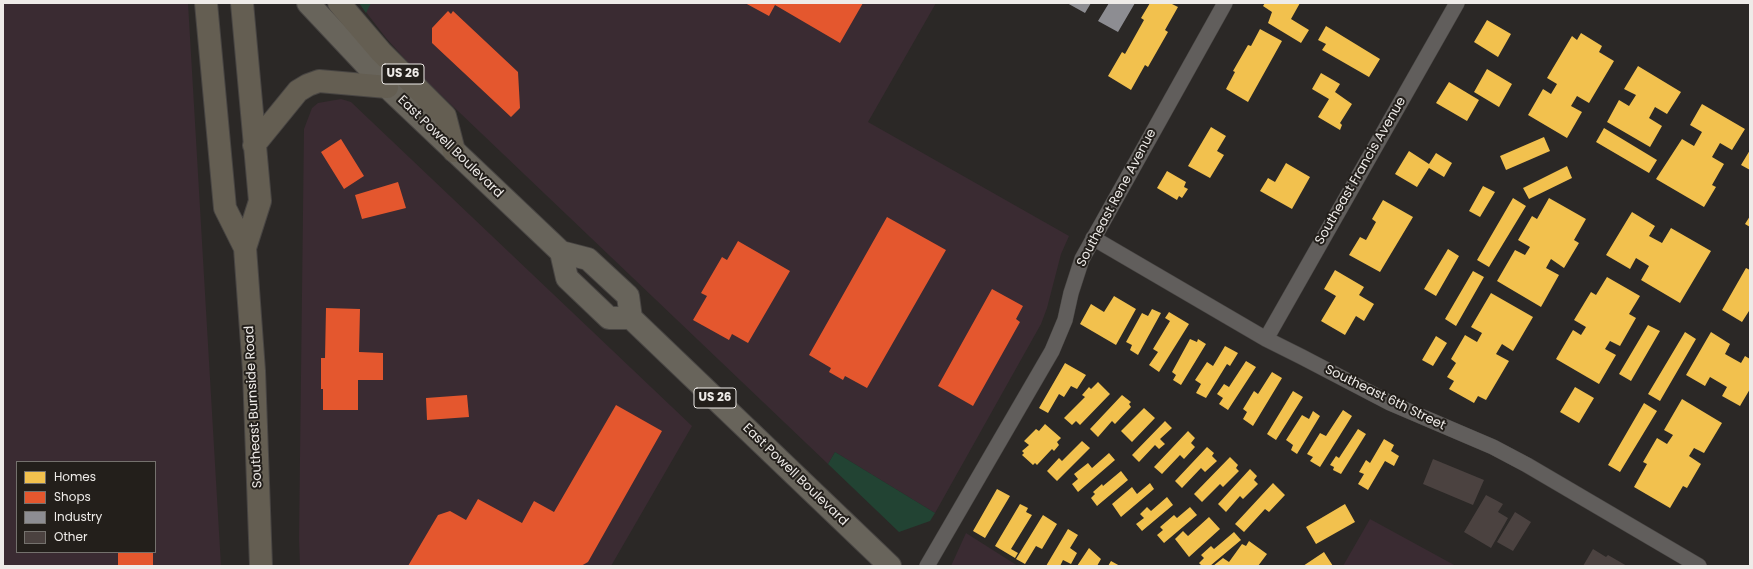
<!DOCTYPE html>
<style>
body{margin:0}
#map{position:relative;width:1753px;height:569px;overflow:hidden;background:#2b2826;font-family:Poppins,sans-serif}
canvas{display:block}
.frame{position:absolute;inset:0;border:4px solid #eeebe8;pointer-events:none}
.legend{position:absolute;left:16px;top:461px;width:140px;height:92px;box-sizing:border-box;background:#231f1b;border:1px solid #74716d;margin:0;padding:5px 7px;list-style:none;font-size:12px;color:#eeebe8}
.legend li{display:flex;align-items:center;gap:8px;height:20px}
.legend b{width:20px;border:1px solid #74716d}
</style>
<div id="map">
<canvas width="1753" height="569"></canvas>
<div class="frame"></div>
<ul class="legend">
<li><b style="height:11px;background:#f2c14e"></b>Homes</li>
<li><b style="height:11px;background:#e4572e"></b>Shops</li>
<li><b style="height:11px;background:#8d8d92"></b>Industry</li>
<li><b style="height:11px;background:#4b4240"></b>Other</li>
</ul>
</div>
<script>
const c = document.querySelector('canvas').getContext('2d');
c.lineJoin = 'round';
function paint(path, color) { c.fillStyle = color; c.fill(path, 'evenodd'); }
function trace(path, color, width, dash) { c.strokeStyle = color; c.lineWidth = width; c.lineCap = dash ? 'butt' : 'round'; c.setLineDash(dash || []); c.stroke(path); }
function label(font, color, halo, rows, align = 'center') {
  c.font = font + ' Poppins,sans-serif'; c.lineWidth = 4; c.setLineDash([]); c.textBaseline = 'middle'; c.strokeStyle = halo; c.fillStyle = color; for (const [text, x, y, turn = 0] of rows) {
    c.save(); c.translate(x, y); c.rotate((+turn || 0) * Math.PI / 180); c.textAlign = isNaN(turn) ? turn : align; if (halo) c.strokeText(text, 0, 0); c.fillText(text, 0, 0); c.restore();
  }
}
paint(new Path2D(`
 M3 3H188L221 566H3ZM17 462H155V552H17Z
 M359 3H936L868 122 1069 236 1061 254 1047 308 1041 324 935 513 835 452 828 464 416 71 386 38Z
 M341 99 351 102 692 426 611 566H300L299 539 304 129 312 108 318 103Z
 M1370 519 1456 566H1343Z
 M966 533 1018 566H951Z`), '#3a2b32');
paint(new Path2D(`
 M359 3H371L366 13Z
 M835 452 935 513 930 521 899 532 828 464Z`), '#224333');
paint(new Path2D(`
 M1150 3H1170L1178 7 1165 30 1168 32 1148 67 1145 65 1131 90 1108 76 1122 52 1125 54 1144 20 1141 18Z
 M1265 3H1300L1291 19 1309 30 1301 43 1268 23 1272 12 1263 6Z
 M1487 20 1511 34 1498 57 1474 42Z
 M1326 26 1380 59 1369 77 1322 50 1326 44 1318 40Z
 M1260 29 1282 41 1248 102 1226 89 1235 72 1233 71 1248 45 1251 46Z
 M1581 33 1602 46 1599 52 1614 61 1589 103 1577 96 1571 106 1582 112 1567 138 1528 115 1543 89 1551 94 1557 84 1547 78 1572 36 1577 40Z
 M1638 66 1681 92 1667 114 1655 107 1649 118 1662 126 1650 147 1607 122 1619 100 1629 106 1636 95 1624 89Z
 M1487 69 1512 84 1499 107 1474 92Z
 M1321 73 1340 84 1335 92 1352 104 1340 123 1342 125 1340 130 1318 117 1329 99 1312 89Z
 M1449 82 1479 100 1467 121 1436 103Z
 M1702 104 1745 129 1732 150 1720 143 1712 157 1724 164 1712 185 1716 187 1704 207 1656 179 1682 139 1694 146 1702 132 1690 125Z
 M1211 127 1226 136 1217 151 1224 155 1210 178 1188 166Z
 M1604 128 1657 160 1649 173 1596 142Z
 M1544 137 1550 151 1506 170 1500 156Z
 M1750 150V170L1741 165Z
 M1409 151 1429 164 1436 153 1452 163 1444 177 1429 168 1417 187 1395 174Z
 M1286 163 1310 177 1292 209 1260 191 1268 178 1275 182Z
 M1567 166 1572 178 1529 199 1523 188Z
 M1167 171 1186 182 1184 187 1188 189 1182 198 1179 196 1177 200 1157 188Z
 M1483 186 1495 192 1480 217 1469 211Z
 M1513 198 1526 206 1489 267 1477 260Z
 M1549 198 1586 219 1574 240 1579 243 1564 268 1551 259 1546 268 1559 275 1541 307 1497 281 1515 250 1525 255 1530 247 1518 240 1532 216 1537 219Z
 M1383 200 1413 217 1380 272 1349 255 1360 237 1366 240 1376 222 1372 219Z
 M1632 212 1655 226 1649 236 1662 243 1671 228 1711 251 1680 303 1641 280 1649 266 1636 258 1630 269 1606 255Z
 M1750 216V227L1745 224Z
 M1448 249 1459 256 1436 296 1424 289Z
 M1746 268 1750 270V312L1749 311 1742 322 1722 310Z
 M1335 270 1364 287 1359 295 1374 304 1364 321 1356 316 1345 335 1321 321 1336 296 1324 289Z
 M1473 271 1484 277 1456 326 1445 319Z
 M1607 277 1640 296 1629 314 1636 318 1620 346 1610 341 1605 349 1616 355 1599 384 1556 359 1573 330 1581 335 1586 327 1574 320 1591 292 1596 295Z
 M1491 293 1533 317 1513 351 1502 344 1496 354 1509 361 1486 400 1478 396 1474 403 1449 389 1454 381 1447 377 1456 363 1451 359 1465 335 1477 342 1482 333 1471 327Z
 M1114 296 1136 309 1116 345 1080 324 1091 304 1104 312Z
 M1152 309 1161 313 1138 355 1130 350 1132 345 1126 342 1142 313 1148 316Z
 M1169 312 1189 324 1159 372 1149 365 1158 352 1153 349 1170 321 1165 318Z
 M1648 325 1660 331 1631 381 1619 374Z
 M1685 332 1696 339 1660 401 1648 394Z
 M1711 332 1730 344 1725 354 1741 363 1745 356 1750 359V389L1740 406 1722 396 1727 387 1710 377 1705 386 1686 375Z
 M1436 336 1447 343 1433 366 1422 360Z
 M1190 339 1197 342 1198 339 1206 344 1181 385 1173 380 1176 375 1172 372Z
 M1225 346 1238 353 1230 366 1227 364 1206 398 1196 393 1201 384 1195 380 1207 362 1213 366Z
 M1246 361 1256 367 1228 410 1219 404 1223 398 1217 394 1224 384 1229 387Z
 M1065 363 1086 375 1077 389 1071 386 1064 397 1059 394 1048 413 1039 408Z
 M1272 372 1282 378 1253 426 1243 419 1247 412 1243 409 1254 391 1258 394Z
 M1098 382 1110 394 1080 425 1076 421 1072 425 1064 418 1085 397 1082 395 1089 387 1091 389Z
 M1575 387 1594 398 1579 423 1560 412Z
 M1293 391 1303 397 1276 440 1267 434Z
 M1122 395 1131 402 1129 404 1131 407 1115 424 1112 421 1098 437 1090 429Z
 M1682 399 1722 423 1704 453 1694 448 1689 456 1701 464 1687 488 1683 486 1670 508 1634 487 1647 464 1643 462 1657 438 1667 444 1673 435 1664 430Z
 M1644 403 1657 411 1620 472 1608 465Z
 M1144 408 1155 418 1132 442 1121 431Z
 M1343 410 1352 416 1320 467 1310 461 1313 457 1307 454 1320 433 1326 436Z
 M1313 411 1320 416 1297 454 1291 450 1293 445 1286 440 1302 415 1309 419Z
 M1165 421 1172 428 1160 439 1165 444 1159 449 1155 445 1139 462 1132 455Z
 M1045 424 1061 438 1057 442 1059 445 1054 451 1052 449 1037 465 1035 463 1033 465 1022 455 1024 453 1022 451 1029 445 1024 441 1036 429 1039 431Z
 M1358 429 1366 434 1341 474 1333 470 1334 467 1330 465 1336 456 1339 458Z
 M1188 431 1195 438 1191 443 1195 447 1184 459 1180 455 1162 474 1154 467Z
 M1384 439 1394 445 1391 451 1399 456 1394 466 1385 461 1368 490 1358 484 1364 474 1359 472 1366 460 1370 463Z
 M1082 441 1090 448 1057 481 1047 471 1059 458 1062 461Z
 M1207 447 1214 453 1212 456 1217 461 1205 472 1201 468 1182 488 1175 481Z
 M1109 453 1115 460 1078 492 1072 484 1078 479 1074 474 1088 463 1092 468Z
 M1230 457 1238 465 1236 468 1239 471 1223 487 1220 484 1202 502 1194 494Z
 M1250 469 1257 476 1254 480 1258 484 1243 499 1240 496 1226 512 1218 504Z
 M1121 471 1128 480 1097 506 1091 498 1095 494 1093 492 1102 484 1103 486Z
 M1150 483 1154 489 1121 517 1112 504 1132 487 1137 494Z
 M1273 483 1285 495 1269 512 1265 509 1244 532 1235 524Z
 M997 489 1010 496 985 538 973 531Z
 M1167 497 1173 505 1142 531 1136 524 1144 518 1140 514 1147 507 1151 511Z
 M1020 504 1028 508 1026 512 1032 515 1011 549 1018 553 1015 558 995 546Z
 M1345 504 1355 522 1316 544 1306 527Z
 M1190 507 1197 515 1164 543 1157 535 1163 530 1160 527 1174 515 1177 518Z
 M1043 515 1057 524 1042 549 1036 546 1025 564 1016 559Z
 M1209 517 1220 529 1189 557 1175 539 1183 531 1188 536Z
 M1068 529 1078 535 1070 548 1077 553 1071 564 1063 560 1060 566H1046Z
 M1234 532 1241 540 1210 566H1202L1199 563 1204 558 1201 555 1211 546 1214 549Z
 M1249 541 1267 554 1258 566H1213L1223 558 1229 562 1242 544 1246 546Z
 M1089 548 1101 559 1097 566H1077Z
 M1324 552 1333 566H1303Z
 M1111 561 1120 566H1108Z`), '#f2c14e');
paint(new Path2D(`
 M745 3H863L840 43 775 5 769 16Z
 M448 11 451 14 453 11 518 72 520 108 511 117 432 43V28Z
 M341 139 364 176 344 189 321 152Z
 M398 182 406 208 362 219 355 195Z
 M887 217 946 250 867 388 845 376 843 380 829 372 831 368 809 355Z
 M738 241 790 271 748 343 732 334 729 340 693 320 707 296 701 293 722 257 727 260Z
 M992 289 1023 306 1016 319 1020 322 973 406 938 386Z
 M326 308 360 309 359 352 383 353V380H358V410H323V389H321V358H325Z
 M467 395 469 417 427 420 426 398Z
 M616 405 662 431 588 562 581 566H408L438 515 450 511 466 520 478 499 522 523 534 501 554 512Z
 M118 552H153V566H118Z`), '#e4572e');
paint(new Path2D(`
 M1067 3H1091L1085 13Z
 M1109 3H1135L1118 32 1098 21Z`), '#8d8d92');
paint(new Path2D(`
 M1433 459 1484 480 1473 505 1423 484Z
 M1486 495 1503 504 1498 512 1508 518 1491 548 1464 532Z
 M1515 512 1531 522 1513 551 1497 542Z
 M1593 549 1606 557 1608 555 1627 566H1583Z`), '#4b4240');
const street = new Path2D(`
 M1093 238 1266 339 1302 357 1390 403 1493 447 1527 465 1699 566
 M1266 339 1457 3
 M927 566 1052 351 1065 320 1071 293 1082 259 1225 3`);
const primary = new Path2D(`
 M308 3 387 87 561 252 588 259 628 296 631 318 890 566
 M561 252 567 278 609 318H631`);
const highway = new Path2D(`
 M206 3 225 208 245 248
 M242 3 260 201 245 248 254 371 261 566
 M339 3 381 52 445 116 454 151
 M254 145 298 91 308 85 319 81 387 87`);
trace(street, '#484543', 16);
trace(primary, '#484543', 24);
trace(highway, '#484543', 24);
trace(street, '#615e5c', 15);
trace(primary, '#68645b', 22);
trace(highway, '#645e52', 22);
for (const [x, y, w] of [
 [403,74,42],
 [715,398,42]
]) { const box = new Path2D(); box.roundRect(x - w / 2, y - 10, w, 20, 3); c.fillStyle = '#231f1b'; c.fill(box); trace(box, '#eeebe8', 1); }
label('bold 12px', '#eeebe8', null, [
 ["US 26",403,74],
 ["US 26",715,398]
]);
label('13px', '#eeebe8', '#231f1b', [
 ["East Powell Boulevard",450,147,44],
 ["Southeast Francis Avenue",1361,171,-60],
 ["Southeast Rene Avenue",1117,198,-62],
 ["Southeast 6th Street",1385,398,26],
 ["Southeast Burnside Road",254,407,-93],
 ["East Powell Boulevard",795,475,44]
]);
</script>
